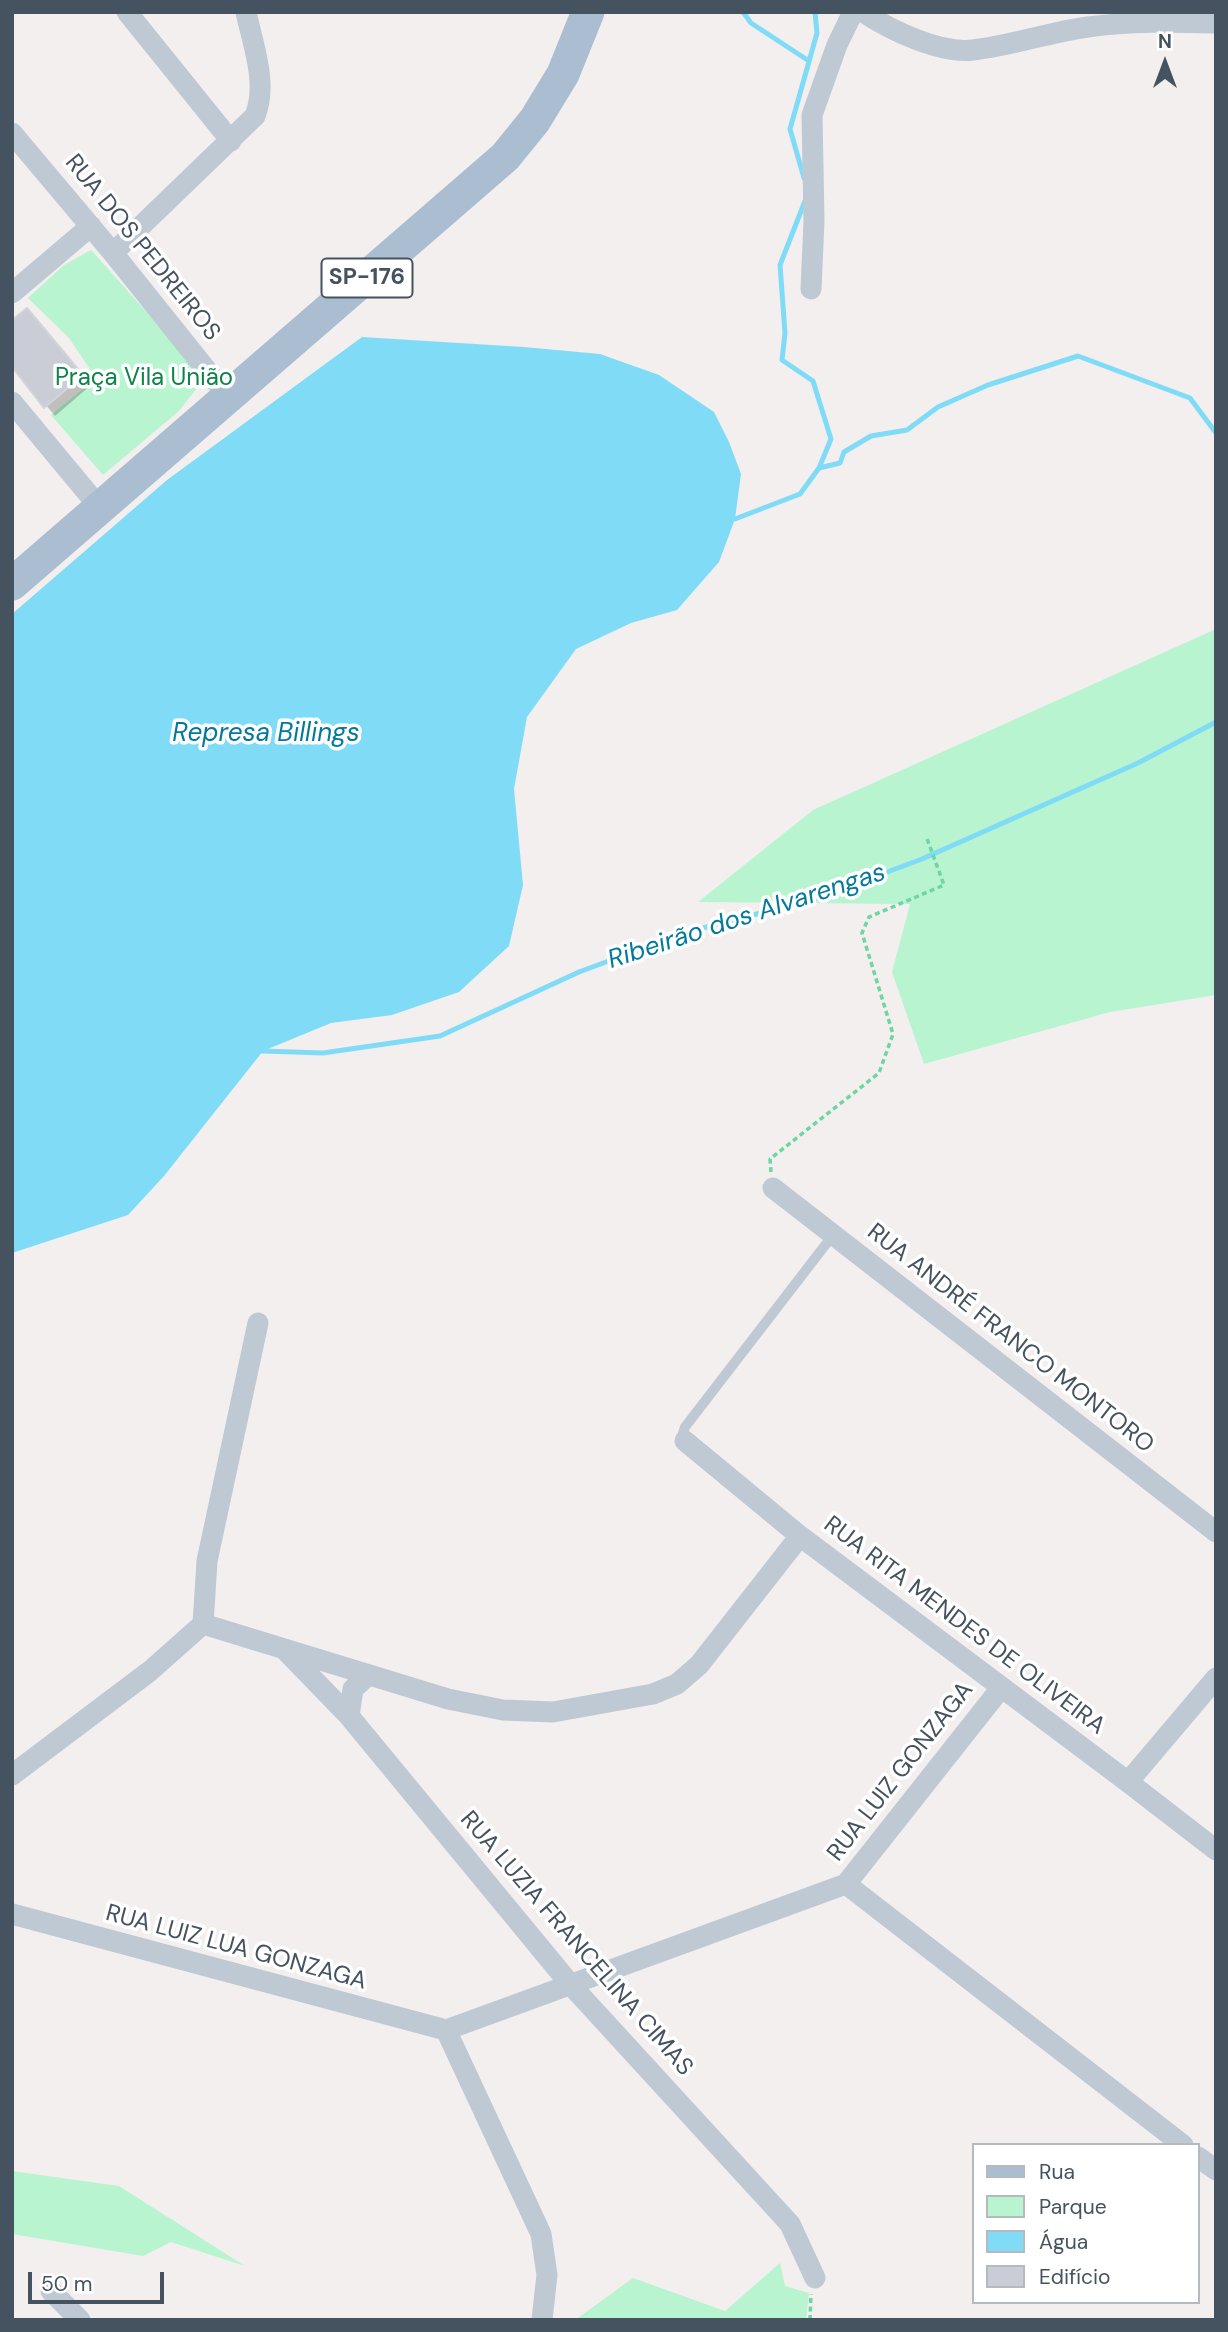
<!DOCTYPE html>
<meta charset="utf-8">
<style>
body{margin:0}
#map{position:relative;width:1228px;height:2332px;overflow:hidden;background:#f2efee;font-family:"DM Sans",sans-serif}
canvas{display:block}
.frame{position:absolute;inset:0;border:14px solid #45525f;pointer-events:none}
.legend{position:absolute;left:972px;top:2143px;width:228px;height:161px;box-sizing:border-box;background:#fff;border:2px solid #b5babf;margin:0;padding:9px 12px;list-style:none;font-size:21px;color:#45525f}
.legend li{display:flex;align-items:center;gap:14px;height:35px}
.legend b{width:35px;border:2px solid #b5babf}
.north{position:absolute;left:1130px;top:28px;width:70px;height:70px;-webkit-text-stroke:5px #fff;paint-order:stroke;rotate:0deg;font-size:19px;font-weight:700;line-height:28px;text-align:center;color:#45525f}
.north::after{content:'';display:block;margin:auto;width:24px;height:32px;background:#45525f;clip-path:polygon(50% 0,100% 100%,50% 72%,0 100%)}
.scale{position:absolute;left:28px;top:2272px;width:136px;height:32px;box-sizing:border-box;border:4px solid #45525f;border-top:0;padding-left:9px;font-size:21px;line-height:24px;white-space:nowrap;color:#45525f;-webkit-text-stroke:5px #fff;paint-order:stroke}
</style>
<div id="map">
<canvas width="1228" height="2332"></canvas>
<div class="frame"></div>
<ul class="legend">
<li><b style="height:9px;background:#abbed1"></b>Rua</li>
<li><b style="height:19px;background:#b8f4d0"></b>Parque</li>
<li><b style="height:19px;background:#80dcf6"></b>Água</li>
<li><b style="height:19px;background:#cacdd5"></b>Edifício</li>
</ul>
<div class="north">N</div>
<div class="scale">50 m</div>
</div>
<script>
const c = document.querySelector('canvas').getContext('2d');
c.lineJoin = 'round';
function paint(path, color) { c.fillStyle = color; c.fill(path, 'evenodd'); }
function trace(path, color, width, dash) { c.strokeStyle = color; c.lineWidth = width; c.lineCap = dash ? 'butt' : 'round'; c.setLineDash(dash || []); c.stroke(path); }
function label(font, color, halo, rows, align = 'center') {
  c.font = font + ' "DM Sans",sans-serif'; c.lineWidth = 7; c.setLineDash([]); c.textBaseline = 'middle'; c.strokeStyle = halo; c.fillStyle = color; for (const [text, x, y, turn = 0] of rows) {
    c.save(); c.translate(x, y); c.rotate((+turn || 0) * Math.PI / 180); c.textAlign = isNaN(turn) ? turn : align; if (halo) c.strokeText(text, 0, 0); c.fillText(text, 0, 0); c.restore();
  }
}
paint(new Path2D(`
 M91 250 195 366 200 384 179 411 103 475 51 415 96 378 69 338 28 298 64 265Z
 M1216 629V995L1110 1012 924 1064 892 972 910 904 698 902 813 810Z
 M12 2171 119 2186 245 2266 171 2242 143 2256 12 2234Z
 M780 2263 785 2286 809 2293 806 2320H575L633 2278 725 2311Z`), '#b8f4d0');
paint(new Path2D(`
 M362 337 524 347 600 354 659 375 714 412 729 442 741 474 735 519 719 562 677 610 631 623 576 649 527 717 514 789 523 885 509 946 459 992 392 1015 331 1023 263 1051 164 1176 128 1215 12 1253V614L167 480Z`), '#80dcf6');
paint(new Path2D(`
 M36 319 91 385 55 416 12 364Z`), '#0003');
trace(new Path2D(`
 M743 12 751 23 809 61
 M804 178 790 129 817 33 815 12
 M805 201 780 265 785 333 782 360 813 381 831 439 819 468
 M735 519 800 494 819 468 840 463 844 452 871 436 907 430 938 407 988 385 1078 356 1190 398 1216 433
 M263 1051 323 1053 440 1036 579 972 684 933 818 898 922 859 1138 763 1216 722`), '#80dcf6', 5);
const building = new Path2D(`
 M27 308 83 375 44 408 12 367V320Z`);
paint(building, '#cacdd5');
trace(building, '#d2d4db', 2);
trace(new Path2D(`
 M771 1172 770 1159 879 1073 893 1034 862 933 869 917 944 885 926 836
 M810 2320 811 2294`), '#6cd6a4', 3.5, [5, 3.5]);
trace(new Path2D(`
 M685 1441 682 1436 685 1427 833 1235`), '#bec9d3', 10);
trace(new Path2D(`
 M127 12 231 141
 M863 12C890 30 940 54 973 50 1011 46 1049 32 1088 27 1130 21 1173 22 1216 23
 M12 133 113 253 229 398
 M113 253 255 116C268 84 253 45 246 12
 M811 289 814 221 812 115 837 45 853 12
 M12 293 91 226
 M12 402 100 508
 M773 1188 1216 1532
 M685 1441 800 1536 1128 1782 1216 1850
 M203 1624 448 1699 503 1710 553 1712 653 1694 677 1684 699 1665 800 1536
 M286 1651 349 1716 570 1984 790 2224 815 2278
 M349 1716 353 1689 367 1676
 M12 1775 150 1671 203 1624 207 1561 258 1323
 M1128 1782 1216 1678
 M846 1884 1183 2145
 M12 1914 446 2030
 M446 2030 846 1884 1001 1688
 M446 2030 541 2234 547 2275 542 2320
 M1198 2157 1216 2170
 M51 2291 80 2320`), '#bec9d3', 21);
trace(new Path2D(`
 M12 584 505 157 535 120 563 74 588 12`), '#abbed1', 33);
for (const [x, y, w] of [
 [367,278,91]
]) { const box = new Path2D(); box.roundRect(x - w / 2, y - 19.5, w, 39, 5); c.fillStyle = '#fff'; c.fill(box); trace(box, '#45525f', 2); }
label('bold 23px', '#45525f', null, [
 ["SP-176",367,278]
]);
label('24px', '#45525f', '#fff', [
 ["RUA DOS PEDREIROS",142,248,51],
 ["RUA ANDRÉ FRANCO MONTORO",1010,1339,38],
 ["RUA RITA MENDES DE OLIVEIRA",964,1626,37],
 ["RUA LUIZ GONZAGA",901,1772,-52],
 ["RUA LUZIA FRANCELINA CIMAS",576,1944,49],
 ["RUA LUIZ LUA GONZAGA",236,1948,15]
]);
label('24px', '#0c834a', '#fff', [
 ["Praça Vila União",144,379]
]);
label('italic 26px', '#037a9d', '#fff', [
 ["Represa Billings",266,734],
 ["Ribeirão dos Alvarengas",747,917,-18]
]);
</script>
